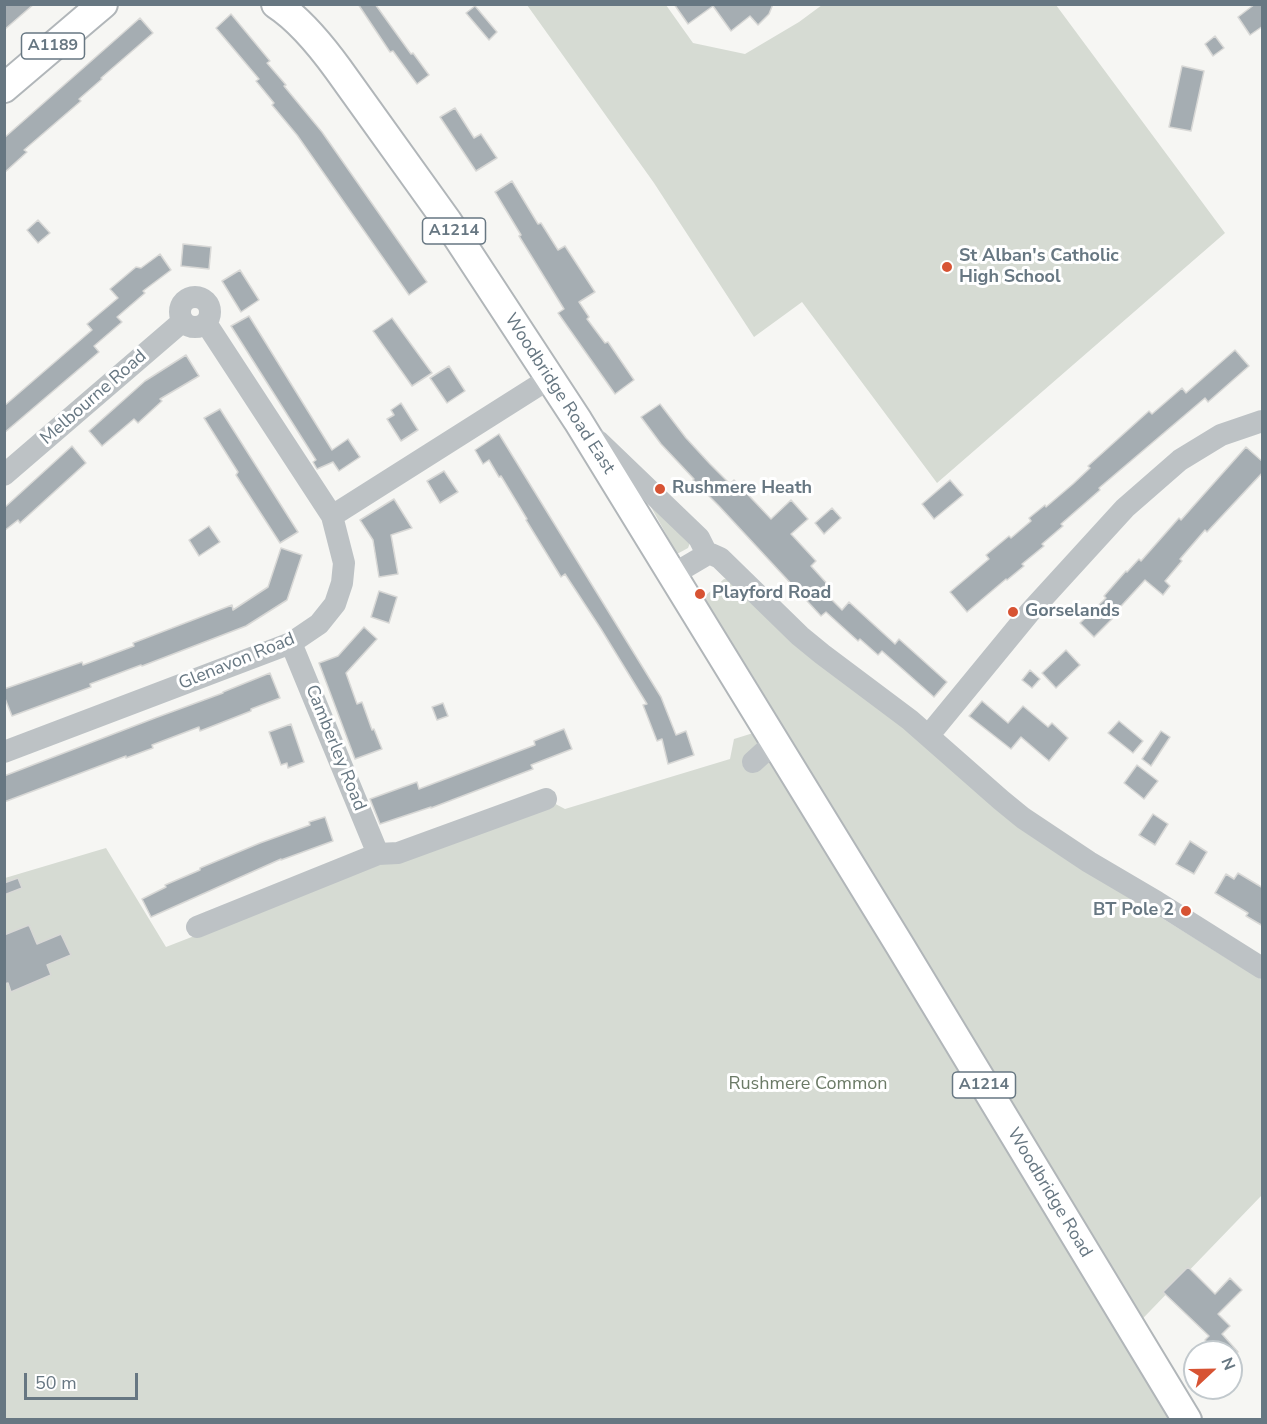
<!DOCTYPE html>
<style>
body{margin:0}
#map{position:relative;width:1267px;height:1424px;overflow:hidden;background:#f6f6f3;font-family:"Nunito Sans",sans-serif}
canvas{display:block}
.frame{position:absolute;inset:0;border:6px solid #677782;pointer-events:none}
.north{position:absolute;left:1183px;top:1340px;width:60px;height:60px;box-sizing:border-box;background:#fff;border:2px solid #c2c9cd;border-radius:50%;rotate:68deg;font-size:16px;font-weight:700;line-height:24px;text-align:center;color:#677782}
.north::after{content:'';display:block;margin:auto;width:21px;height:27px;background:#d75333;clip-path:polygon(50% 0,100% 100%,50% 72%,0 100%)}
.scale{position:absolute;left:24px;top:1373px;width:114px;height:27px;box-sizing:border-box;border:3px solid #677782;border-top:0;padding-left:8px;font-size:18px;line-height:21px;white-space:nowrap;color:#677782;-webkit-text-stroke:4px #fff;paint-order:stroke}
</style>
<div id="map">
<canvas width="1267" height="1424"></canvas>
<div class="frame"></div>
<div class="north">N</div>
<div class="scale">50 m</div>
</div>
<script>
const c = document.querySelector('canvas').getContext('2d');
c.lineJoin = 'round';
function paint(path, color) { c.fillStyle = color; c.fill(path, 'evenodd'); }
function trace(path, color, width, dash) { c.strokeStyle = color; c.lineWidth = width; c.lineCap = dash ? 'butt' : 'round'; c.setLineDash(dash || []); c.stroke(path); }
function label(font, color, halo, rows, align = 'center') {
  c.font = font + ' "Nunito Sans",sans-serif'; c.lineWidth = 6; c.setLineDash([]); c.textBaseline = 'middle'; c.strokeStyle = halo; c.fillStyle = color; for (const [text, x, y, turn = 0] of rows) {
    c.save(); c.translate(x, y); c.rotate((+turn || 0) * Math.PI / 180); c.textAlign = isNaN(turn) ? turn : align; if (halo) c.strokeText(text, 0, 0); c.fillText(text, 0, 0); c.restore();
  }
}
paint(new Path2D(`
 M527 5H666L693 43 745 54 799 22 822 5H1056L1225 233 937 483 802 302 754 337 654 183Z
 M645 496 690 543 688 548 677 554Z
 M724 579H727L1107 884 1262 980V1195L1123 1339 1172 1419 5 1420V878L106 848 166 947 546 799 565 809 730 759 734 739 782 724 704 597Z`), '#d6dbd3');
const building = new Path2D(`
 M4 4H34L4 30Z
 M358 4H375L411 54 413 53 429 75 417 84 393 51 390 52Z
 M674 4H773L769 14 758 25 750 16 731 31 713 6 688 24Z
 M1255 4H1263V26L1250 35 1238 17Z
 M475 6 497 32 489 40 466 13Z
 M231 14 270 61 267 63 286 85 284 86 322 132 427 282 409 295 297 135 272 105 274 103 256 81 259 79 216 28Z
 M140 18 153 33 101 78 102 79 79 99 81 101 24 150 27 152 4 173V138Z
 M1215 36 1224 48 1213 56 1205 44Z
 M1182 66 1204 71 1191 131 1169 127Z
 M455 108 474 138 481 134 497 158 476 171 440 117Z
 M512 181 538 224 541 223 558 250 565 246 595 292 579 302 589 317 587 319 605 343 608 342 634 380 615 394 558 313 564 309 519 236 521 235 495 192Z
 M38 220 50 233 38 243 27 230Z
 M183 244 211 247 209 269 181 266Z
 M160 254 171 270 143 291 145 293 117 317 122 322 94 346 99 352 4 433V406L92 330 87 324 118 298 110 289 136 267 141 268Z
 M240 270 259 300 241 312 222 281Z
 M249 316 332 450 348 439 360 457 339 471 333 462 317 469 313 462 316 460 231 326Z
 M392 318 432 373 412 386 373 331Z
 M1235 350 1249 366 1208 402 1205 398 1099 488 1100 490 1061 524 1063 526 1042 544 1044 546 1022 564 1024 566 1007 580 1006 579 967 612 950 592 989 559 986 555 1009 536 1011 538 1031 521 1029 518 1045 505 1046 507 1073 484 1090 468 1088 466 1149 411 1152 414 1182 388 1186 393Z
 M186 355 199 376 160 399 162 401 138 423 134 419 102 446 89 431 145 381Z
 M449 366 465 391 447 403 430 378Z
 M401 403 418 430 401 441 387 419 394 415 391 410Z
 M660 404 686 438 710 464 730 484 734 480 771 519 791 500 808 519 791 534 816 561 811 566 830 587 826 594 842 610 849 602 895 644 899 639 947 682 934 697 882 651 878 655 860 639 858 641 826 612 821 616 719 506 693 480 694 479 661 444 641 417Z
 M220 409 298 532 280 543 236 475 238 472 204 418Z
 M499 434 661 697 676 735 686 731 694 755 668 764 662 739 657 741 643 705 647 704 601 629 565 574 561 577 526 520 527 519 501 476 499 477 489 460 483 464 475 450Z
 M72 446 86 463 20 523 18 520 4 531V508Z
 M1246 447 1263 462V472L1207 532 1205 530 1180 559 1182 561 1165 581 1170 586 1163 595 1145 580 1111 617 1113 618 1094 637 1080 623 1106 598 1104 596 1126 571 1127 572 1139 559 1141 561 1179 518 1181 520Z
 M444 471 458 492 440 503 427 481Z
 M950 480 963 495 934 519 922 504Z
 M394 499 412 528 391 535 398 574 379 577 373 540 360 520Z
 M832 508 841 518 824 534 815 523Z
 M209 526 220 542 199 556 189 540Z
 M281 548 302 555 287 600 246 626 142 666 141 665 90 684 91 687 12 716 4 696V689L82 662 83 665 134 646 133 643 232 605 233 610 268 587Z
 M379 591 397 597 389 623 371 617Z
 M364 627 377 639 346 673 357 704 362 702 372 730 374 729 382 749 355 759 319 663 338 656Z
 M1066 650 1080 665 1056 688 1042 673Z
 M1030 670 1040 679 1032 688 1022 680Z
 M270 673 280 698 251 709V711L223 722 200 731 199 727 152 745 153 748 126 758V756L4 802V776L155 718 223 693V692Z
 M982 701 1008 723 1023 706 1048 727 1052 723 1068 738 1049 761 1021 737 1011 749 969 716Z
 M443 703 448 716 437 720 432 707Z
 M1119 721 1143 741 1133 753 1108 733Z
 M291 724 304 762 288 768 287 763 281 765 269 732Z
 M564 729 572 749 531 765 533 769 431 808V807L380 824 370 799 417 782 419 789 535 745 534 741Z
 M1161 731 1170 737 1151 766 1142 759Z
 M1137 765 1158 781 1144 799 1124 783Z
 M1153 814 1168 824 1155 845 1139 835Z
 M325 817 333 841 281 860V859L151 917 142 899 166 887 165 885 200 870V868L260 843 310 825 309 822Z
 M1190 841 1207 852 1194 874 1176 864Z
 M1238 873 1263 888V926L1246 916 1248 913 1215 893 1226 874 1234 879Z
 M18 878 22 888 4 895V883Z
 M29 925 37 944 61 934 71 955 47 965 51 975 11 992 8 983 4 984V935Z
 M1188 1267 1215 1294 1230 1278 1242 1290 1218 1314 1230 1326 1222 1334 1238 1352H1217L1205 1340 1209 1336 1163 1292Z`);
paint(building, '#a5adb2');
trace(building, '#d8d8d6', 1.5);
const major = new Path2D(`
 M276 4C299 19 322 47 338 69L447 221 578 421 899 944 1187 1420
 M4 88 91 14 103 4`);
trace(major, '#b1b6b9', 32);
trace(new Path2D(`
 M180 312a15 15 0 1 1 30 0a15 15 0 1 1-30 0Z
 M598 441 699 538 705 550 706 555
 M4 475 183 321
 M332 516 550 378
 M672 575 706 555 711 554 720 558 800 636 822 654 910 720 1001 800 1023 818 1089 862 1157 902 1262 968
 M291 643 378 854
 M929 735 1030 612 1125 508 1180 460 1221 435 1262 421
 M4 752 291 643 319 624 335 604 342 583 344 563 332 516 206 323
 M753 762 775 742
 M197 927 378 854 398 853 546 799`), '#bdc2c5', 22);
trace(major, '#fff', 28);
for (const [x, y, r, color] of [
 [947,267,6,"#d75333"],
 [660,489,6,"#d75333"],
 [700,594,6,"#d75333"],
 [1013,612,6,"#d75333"],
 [1186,911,6,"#d75333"]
]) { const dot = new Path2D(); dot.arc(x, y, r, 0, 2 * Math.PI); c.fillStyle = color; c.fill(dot); trace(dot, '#fff', 2); }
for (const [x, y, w] of [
 [53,46,63],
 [454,231,63],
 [984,1085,63]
]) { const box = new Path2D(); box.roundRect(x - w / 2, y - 13, w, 26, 4.5); c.fillStyle = '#fff'; c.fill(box); trace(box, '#677782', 1.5); }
label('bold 16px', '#677782', null, [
 ["A1189",53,46],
 ["A1214",454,231],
 ["A1214",984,1085]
]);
label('bold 18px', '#677782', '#fff', [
 ["St Alban's Catholic",959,257],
 ["High School",959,278],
 ["Rushmere Heath",672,489],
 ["Playford Road",712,594],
 ["Gorselands",1025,612],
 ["BT Pole 2",1174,911,"right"]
], 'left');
label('18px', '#677782', '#fff', [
 ["Woodbridge Road East",559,394,57],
 ["Melbourne Road",94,398,-41],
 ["Glenavon Road",237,662,-22],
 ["Camberley Road",335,748,68],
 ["Woodbridge Road",1049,1193,59]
]);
label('18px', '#6b7a66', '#fff', [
 ["Rushmere Common",808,1085]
]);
</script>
